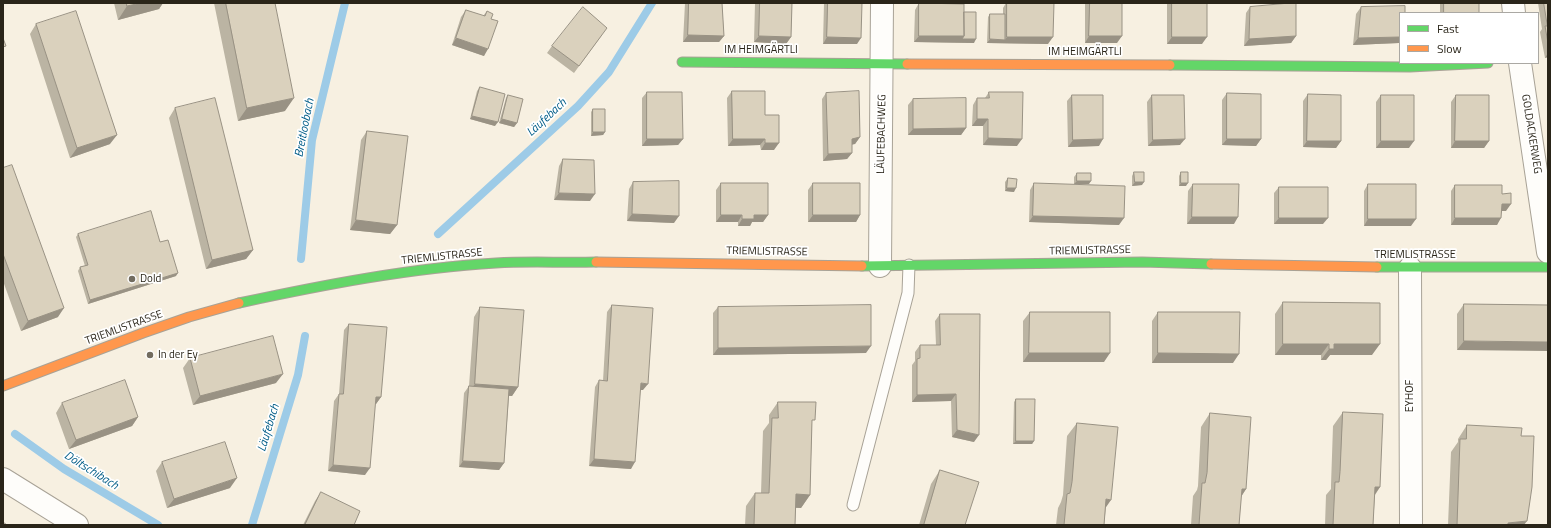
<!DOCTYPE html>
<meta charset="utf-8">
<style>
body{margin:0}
#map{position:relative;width:1551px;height:528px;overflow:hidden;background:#f7f0e1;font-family:"Titillium Web",sans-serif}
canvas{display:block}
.frame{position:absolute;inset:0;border:4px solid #2a2519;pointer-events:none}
.legend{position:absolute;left:1399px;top:12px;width:140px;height:52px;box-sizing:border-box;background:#fff;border:1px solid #aaa8a3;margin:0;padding:5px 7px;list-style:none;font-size:12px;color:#2a2519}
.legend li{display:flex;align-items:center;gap:8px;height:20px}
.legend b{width:20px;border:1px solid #aaa8a3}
</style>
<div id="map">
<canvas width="1551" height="528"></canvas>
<div class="frame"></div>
<ul class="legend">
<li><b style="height:5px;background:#63d668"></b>Fast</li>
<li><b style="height:5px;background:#ff974d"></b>Slow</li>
</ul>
</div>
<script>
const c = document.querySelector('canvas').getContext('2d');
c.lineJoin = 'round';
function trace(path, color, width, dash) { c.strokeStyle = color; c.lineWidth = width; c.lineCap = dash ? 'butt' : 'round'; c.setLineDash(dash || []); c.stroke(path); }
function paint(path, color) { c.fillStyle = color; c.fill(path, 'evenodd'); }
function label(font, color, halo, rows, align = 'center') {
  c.font = font + ' "Titillium Web",sans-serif'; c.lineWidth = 3.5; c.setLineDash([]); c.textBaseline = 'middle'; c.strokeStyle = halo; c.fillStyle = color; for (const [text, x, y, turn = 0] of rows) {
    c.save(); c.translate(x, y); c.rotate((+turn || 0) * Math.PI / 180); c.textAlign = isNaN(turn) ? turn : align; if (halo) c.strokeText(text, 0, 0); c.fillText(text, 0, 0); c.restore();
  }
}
trace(new Path2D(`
 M438 234 578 106 609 72 652 3
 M301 259 312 140 345 3
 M15 434 64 469 158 525
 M252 525 298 375 305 336`), '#9dcbe7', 8);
const lane = new Path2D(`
 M853 505 908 293 909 265`);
const street = new Path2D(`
 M1513 3 1514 13
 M1520 63 1548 252
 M880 266 882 3
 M1410 268 1411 525
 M3 479 77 525`);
const fast = new Path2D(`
 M682 62 907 64
 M1170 65 1410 67 1488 63
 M862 266 1142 262 1211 264
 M1377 267H1548
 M239 303C323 285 410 268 496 263 529 261 563 263 596 262`);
const slow = new Path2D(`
 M907 64 1170 65
 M596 262 862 266
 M1211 264 1377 267
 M3 386 143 333 189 317 239 303`);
trace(lane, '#a8a296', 13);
trace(street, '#a8a296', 24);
trace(fast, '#a8a296', 11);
trace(slow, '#a8a296', 11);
trace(lane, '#fefdfa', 11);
trace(street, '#fefdfa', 22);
trace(fast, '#63d668', 9);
trace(slow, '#ff974d', 9);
paint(new Path2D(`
 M114 3H163L159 9 118 20Z
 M214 3H275L285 111 238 121Z
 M685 3H722L724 36 719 42H683Z
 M755 3H792L791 37 786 44 754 42Z
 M824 3H862L857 44H823Z
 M919 3 964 12 974 43 914 42 915 10Z
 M1006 3H1054L1048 44 987 43 988 17 990 14H1003V8Z
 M1085 3H1122L1117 43H1085Z
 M1167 3H1207L1202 44H1167Z
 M1440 3H1479V13H1440Z
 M1538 3H1548V57L1545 58 1540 32 1542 29Z
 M1250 7 1296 36 1291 43 1244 46 1246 13Z
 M1361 7 1400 13V43H1399L1353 45 1356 14Z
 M466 10 483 16 487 11 491 19 484 56 452 45 461 17Z
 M36 24 110 144 70 158 30 34Z
 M602 35 574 73 547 53 552 46Z
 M480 87 495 126 470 119 477 91Z
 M732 91 765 115 774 150H761L760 145 728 146 727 98Z
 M647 92 683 139 678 145 642 146V98Z
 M989 92 1017 146 983 145V126H972L973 105 977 98H985Z
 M826 93 860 137 855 144H852V153L847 159 823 161 822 99Z
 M1227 93 1261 139 1256 146 1222 145V100Z
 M1308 94 1341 141 1336 148 1303 147V101Z
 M508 95 517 123 514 127 499 123 506 98Z
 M1072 95 1099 146 1068 147 1067 101Z
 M1152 95 1180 145 1148 146 1147 102Z
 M1381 95 1409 148H1376V102Z
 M1456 95 1489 141 1484 148H1451V102Z
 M913 99 966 128 961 135H908V105Z
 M175 108 253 250 246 259 206 269 169 118Z
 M593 109 605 132 603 135 591 136V112Z
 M367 131 397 225 390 234 350 230 361 140Z
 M563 159 590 201 554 200 559 166Z
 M3 168 58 317 21 331 3 281Z
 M1134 172 1142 185 1132 186V176Z
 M1181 172 1186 186H1179V176Z
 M1077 173 1089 184H1074V177Z
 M1008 178 1014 192 1005 191V182Z
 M633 182 674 223 627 221 629 189Z
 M721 183 768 215 763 222H752L750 226H738V222H716V190Z
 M813 183 860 215 856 222H808V190Z
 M1034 183 1119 225 1029 222 1030 190Z
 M1193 184 1234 224H1187L1188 191Z
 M1368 184 1411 226H1364V191Z
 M1455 185 1502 194 1506 211H1502L1497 225H1451V191Z
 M1279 187 1323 224H1274V193Z
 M78 234 160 242 176 276 88 304 78 271 80 267 85 266 76 237Z
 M1283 302 1372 355H1330L1326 360H1321V355H1275V314Z
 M1464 304 1548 305 1457 350V314Z
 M612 305 643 390H640L631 469 589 466 595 387 599 380 603 381 607 312Z
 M480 307 518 387 512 396H509L504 463 499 470 459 467 464 393 469 386 474 317Z
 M718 307 866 353 713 355V313Z
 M1030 312 1104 362H1023V321Z
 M1158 312 1233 363H1152V321Z
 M940 314 974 442 952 437 951 401 912 402V365L915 361V352L920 345H936L935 321Z
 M349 324 381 397 376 404H375L365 475 328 471 334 401 339 394 344 330Z
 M190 358 276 383 193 405 183 368Z
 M1016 399 1034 441 1032 444H1013L1014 402Z
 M778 402 812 424 810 495 801 508H796L795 525H745L746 506 755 493H761L763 431 769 423V415Z
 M62 403 138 417 132 426 69 449 56 413Z
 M1343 412 1380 487 1375 495 1373 525H1325L1326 495 1331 489V485L1333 426Z
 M1210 413 1246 489 1241 497 1239 525H1191L1193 496 1197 490 1198 486 1201 427Z
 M1077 423 1106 507 1104 525H1056L1058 508 1061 502 1063 495 1067 436Z
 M1467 425 1521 436 1524 525H1448L1451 452 1458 442V439Z
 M162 462 230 488 167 508 156 471Z
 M940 470 965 525H919L931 484Z
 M321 492 354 525H303L315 501Z`), '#bbb4a3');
paint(new Path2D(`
 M141 3H163L159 9 118 20 127 6Z
 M688 35 724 36 719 42H683Z
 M759 36 791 37 786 44 754 42Z
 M919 36H964L976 39 974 43 914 42Z
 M1089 36H1122L1117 43H1085Z
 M1296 36 1291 43 1244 46 1249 39Z
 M827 37 861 38 857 44H823Z
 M1007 37H1053L1048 44 987 43 990 39 1005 40Z
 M1172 37H1207L1202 44H1167Z
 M1400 37V43H1399L1353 45 1358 38Z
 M456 38 488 49 484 56 452 45Z
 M1548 53V57L1545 58Z
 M294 98 285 111 238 121 247 108Z
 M472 116 498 122 495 126 470 119Z
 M502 119 517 123 514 127 499 123Z
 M977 119H988L983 126H972Z
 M966 128 961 135H908L913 129Z
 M593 132H605L603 135 591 136Z
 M117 135 110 144 70 158 77 148Z
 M860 137 855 144 847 146 852 139Z
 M988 138 1022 139 1017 146 983 145Z
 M647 139H683L678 145 642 146Z
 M733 139H765L760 145 728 146Z
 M1103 139 1099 146 1068 147 1073 140Z
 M1185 139 1180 145 1148 146 1153 140Z
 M1227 139H1261L1256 146 1222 145Z
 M1307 141H1341L1336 148 1303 147Z
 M1381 141H1414L1409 148H1376Z
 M1455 141H1489L1484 148H1451Z
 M765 143H779L774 150H761Z
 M852 153 847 159 823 161 828 154Z
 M1077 181H1091L1089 184H1074Z
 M1135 182H1144L1142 185 1132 186Z
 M1181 183H1188L1186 186H1179Z
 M1007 188H1016L1014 192 1005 191Z
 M559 193 595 194 590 201 554 200Z
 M1502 204H1511L1506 211H1497Z
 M632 214 679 216 674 223 627 221Z
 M721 215H742L738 222H716Z
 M754 215H768L763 222H752L750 226H738L742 219Z
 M813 215H860L856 222H808Z
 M1033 216 1124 218 1119 225 1029 222Z
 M1192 217H1238L1234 224H1187Z
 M1279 218H1328L1323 224H1274Z
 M1455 218H1501L1497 225H1451Z
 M1368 219H1416L1411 226H1364Z
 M356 220 397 225 390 234 350 230Z
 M253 250 246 259 206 269 212 260Z
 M178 273 176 276 88 304 90 300Z
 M64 308 58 317 21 331 28 321Z
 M1464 341 1548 342V351L1457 350Z
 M1283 344H1329L1321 355H1275Z
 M1334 344H1380L1372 355H1330L1326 360H1321L1329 349Z
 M871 346 866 353 713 355 718 348Z
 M1029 353H1110L1104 362H1023Z
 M1158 353 1239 354 1233 363H1152Z
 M283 374 276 383 193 405 200 396Z
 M641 383 648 384 643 390H636Z
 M475 384 518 387 512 396 468 393Z
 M956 394 951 401 912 402 917 395Z
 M376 397H381L376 404H371Z
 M138 417 132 426 69 449 76 440Z
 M957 430 979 435 974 442 952 437Z
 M1016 441H1034L1032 444H1013Z
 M594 459 635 462 631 469 589 466Z
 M463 461 504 463 499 470 459 467Z
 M333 465 370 468 365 475 328 471Z
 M237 478 230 488 167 508 174 499Z
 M1375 487H1380L1371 500Z
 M1242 489H1246L1237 503Z
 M796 494 810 495 801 508 787 507Z
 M1106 499 1111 500 1102 513Z
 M1527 521 1524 525H1507L1508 523Z`), '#999284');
const building = new Path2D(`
 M127 3H141L127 6Z
 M226 3H275L294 98 247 108Z
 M689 3H722L724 36 688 35Z
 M760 3H792L791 37 759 36Z
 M828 3H862L861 38 827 37Z
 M919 3 964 4V36H919Z
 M1007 3H1054L1053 37H1007Z
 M1090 3H1122V36H1089Z
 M1172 3H1207V37H1172Z
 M1290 3H1296V36L1249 39 1250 7Z
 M1444 3H1479V13H1444Z
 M1544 3H1548V43L1545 26H1547Z
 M1405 6V13H1400V37L1358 38 1361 7Z
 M583 7 607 28 579 66 552 46Z
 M466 10 485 16 487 11 493 14 491 19 498 21 488 49 456 38Z
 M76 11 117 135 77 148 36 24Z
 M964 12H976V39H962L964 36Z
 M990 14H1005V40L990 39Z
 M3 38 6 46 3 47Z
 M480 87 505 94 498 122 472 116Z
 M732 91H765V115H779V143H765V139H733Z
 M859 91 860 137 852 139V153L828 154 826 93Z
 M647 92H682L683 139H647Z
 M989 92H1023L1022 139 988 138V119H977V98H989Z
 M1227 93 1261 94V139H1227Z
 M1308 94 1341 95V141H1307Z
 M508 95 523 99 517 123 502 119Z
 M1072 95H1103V139L1073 140Z
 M1152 95H1184L1185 139 1153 140Z
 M1381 95H1414V141H1381Z
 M1456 95H1489V141H1455Z
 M215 98 253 250 212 260 175 108Z
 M966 98V128L913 129V99Z
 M593 109H605V132H593Z
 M367 131 408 136 397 225 356 220Z
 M563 159 594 160 595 194 559 193Z
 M12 165 64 308 28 321 3 254V168Z
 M1134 172H1144V182H1135Z
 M1181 172H1188V183H1181Z
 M1077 173H1091V181H1077Z
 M1008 178 1017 179 1016 188H1007Z
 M679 181V216L632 214 633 182Z
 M721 183H768V215H754V219H742V215H721Z
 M813 183H860V215H813Z
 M1034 183 1125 186 1124 218 1033 216Z
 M1193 184H1239L1238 217H1192Z
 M1368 184H1416V219H1368Z
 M1455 185H1502V194L1511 193V204H1502L1501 218H1455Z
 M1279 187H1328V218H1279Z
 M151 211 160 242 168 240 178 273 90 300 80 267 88 265 78 234Z
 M1283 302 1380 303V344H1334V349H1329V344H1283Z
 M1464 304 1548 305V342L1464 341Z
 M612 305 653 308 648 384 641 383 635 462 594 459 599 380 607 381Z
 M871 305V346L718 348V307Z
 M480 307 524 310 518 387 475 384Z
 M1030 312H1110V353H1029Z
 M1158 312H1240L1239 354 1158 353Z
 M940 314H980L979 435 957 430 956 394 917 395V359L920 358V345H940Z
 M349 324 387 327 381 397H376L370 468 333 465 339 394H343Z
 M273 336 283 374 200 396 190 358Z
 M125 380 138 417 76 440 62 403Z
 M469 386 509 389 504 463 463 461Z
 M1016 399H1035L1034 441H1016Z
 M778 402H816L815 420H812L810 495 796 494 795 525H754L755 493H769L772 418H778Z
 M1343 412 1383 414 1380 487H1375L1373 525H1333L1335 482H1339L1340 472Z
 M1210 413 1251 417 1246 489H1242L1239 525H1199L1202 483H1205L1207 473Z
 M1077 423 1118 427 1111 500 1106 499 1104 525H1064L1067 494 1070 493 1072 482Z
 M1467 425 1522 428 1521 436H1534L1532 487 1527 521 1508 523V525H1457L1460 439H1466Z
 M225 442 237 478 174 499 162 462Z
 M940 470 979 482 965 525H924Z
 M321 492 360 511 354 525H305Z
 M3 522 7 525H3Z`);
paint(building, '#dad1bd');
trace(building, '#999284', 1);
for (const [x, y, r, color] of [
 [132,279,4,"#726c5f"],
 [150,355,4,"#726c5f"]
]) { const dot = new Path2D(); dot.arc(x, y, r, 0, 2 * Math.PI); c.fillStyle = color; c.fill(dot); trace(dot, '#fff', 1.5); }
label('11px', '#2a2519', '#fff', [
 ["IM HEIMGÄRTLI",761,50],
 ["IM HEIMGÄRTLI",1085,52],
 ["LÄUFEBACHWEG",882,134,-89],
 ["GOLDACKERWEG",1531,134,81],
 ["TRIEMLISTRASSE",1090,251,-1],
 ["TRIEMLISTRASSE",767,252,1],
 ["TRIEMLISTRASSE",1415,255],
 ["TRIEMLISTRASSE",442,257,-6],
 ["TRIEMLISTRASSE",124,328,-20],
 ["EYHOF",1410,396,-90]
]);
label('11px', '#2a2519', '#fff', [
 ["Dold",140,279],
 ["In der Ey",158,355]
], 'left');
label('italic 12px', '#005c87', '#fff', [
 ["Läufebach",547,118,-43],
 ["Breitloobach",305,128,-79],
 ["Läufebach",269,428,-73],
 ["Döltschibach",91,471,32]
]);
</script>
